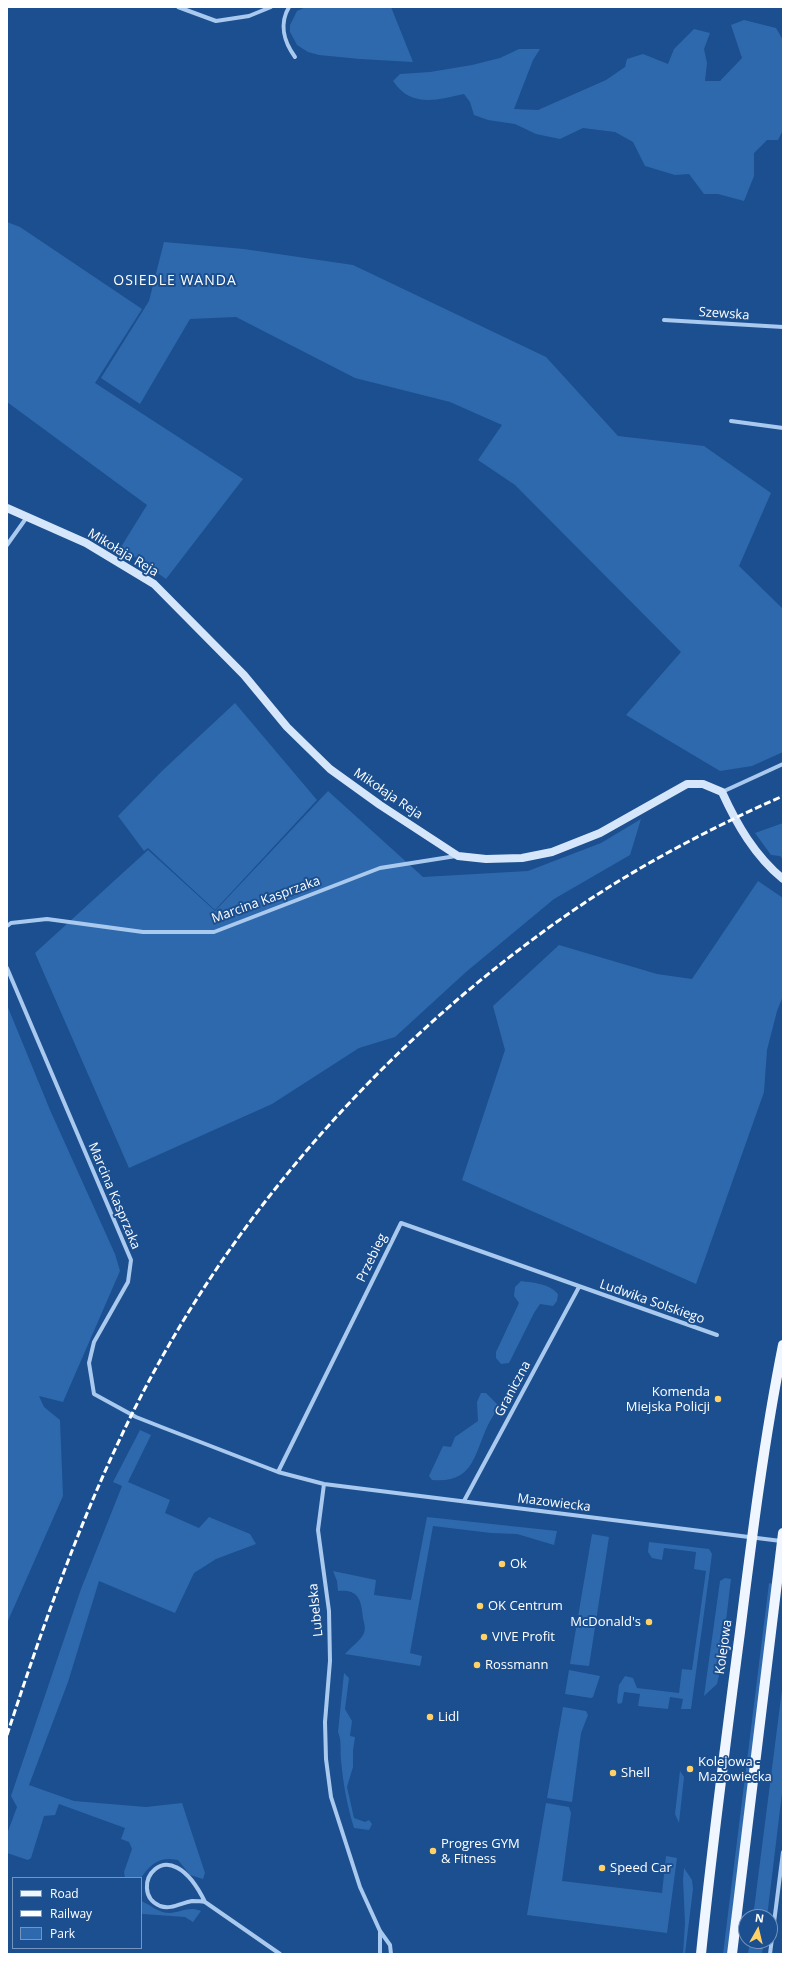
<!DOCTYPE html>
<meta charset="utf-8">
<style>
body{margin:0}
#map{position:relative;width:790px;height:1961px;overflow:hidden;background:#1b4f8f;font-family:"Open Sans",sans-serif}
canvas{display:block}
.frame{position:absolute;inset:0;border:8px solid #fff;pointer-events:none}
.legend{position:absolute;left:12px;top:1877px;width:130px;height:72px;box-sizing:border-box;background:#1b4f8f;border:1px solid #7695bc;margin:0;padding:5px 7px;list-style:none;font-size:12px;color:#fff}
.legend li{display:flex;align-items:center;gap:8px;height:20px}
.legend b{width:20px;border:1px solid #7695bc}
.north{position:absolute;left:738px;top:1909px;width:40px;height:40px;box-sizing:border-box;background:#1b4f8f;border:1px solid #7695bc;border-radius:50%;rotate:8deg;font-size:11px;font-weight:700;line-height:16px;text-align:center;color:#fff}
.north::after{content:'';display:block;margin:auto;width:14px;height:18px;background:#ffd166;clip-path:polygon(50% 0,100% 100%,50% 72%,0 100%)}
</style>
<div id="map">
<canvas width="790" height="1961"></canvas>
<div class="frame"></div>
<ul class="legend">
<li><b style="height:5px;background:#f0f6ff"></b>Road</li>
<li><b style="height:5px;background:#fff"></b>Railway</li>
<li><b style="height:11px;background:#2e69ad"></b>Park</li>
</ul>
<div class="north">N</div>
</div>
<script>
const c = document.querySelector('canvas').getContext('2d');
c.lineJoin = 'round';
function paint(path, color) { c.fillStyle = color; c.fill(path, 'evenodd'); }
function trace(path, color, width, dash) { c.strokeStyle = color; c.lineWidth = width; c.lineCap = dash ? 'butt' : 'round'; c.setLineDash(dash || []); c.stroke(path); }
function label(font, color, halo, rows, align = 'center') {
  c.font = font + ' "Open Sans",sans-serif'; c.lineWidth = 4; c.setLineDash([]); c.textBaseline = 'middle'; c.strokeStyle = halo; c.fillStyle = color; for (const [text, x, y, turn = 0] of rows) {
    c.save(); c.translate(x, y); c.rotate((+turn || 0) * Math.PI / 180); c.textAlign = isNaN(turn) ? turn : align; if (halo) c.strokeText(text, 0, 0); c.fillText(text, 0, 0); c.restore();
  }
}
paint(new Path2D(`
 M306 7H391L413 62 360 59 319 55 308 52 297 45 290 32V25L297 11Z
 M744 20 776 28 783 40V130L778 140H767L754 153V176L744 201 718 194H704L689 174 675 175 645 166 633 142 615 132 583 128 560 139 536 134 515 124 488 120 474 115 470 102 464 94C437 100 411 108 393 81L400 74 430 72 472 65 500 58 519 49H540L533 60 514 109 538 110 606 80 625 67 627 59 643 54 668 64 674 49 694 29 710 33 704 49 707 63 705 81H720L742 58 731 25Z
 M7 222 20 227 142 309 95 383 243 479 166 579 121 547 147 505 7 402Z
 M164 242 244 249 353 265 546 357 618 436 704 446 771 493 739 566 783 609V752L752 766 720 771 626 715 681 652 515 485 478 460 502 425 450 402 355 378 236 317 190 319 140 404 101 378 149 301Z
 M235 703 317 800 215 910 148 848 144 851 118 816 162 771Z
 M328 791 423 877 528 871 601 843 641 819 630 855 554 899 466 972 395 1037 359 1048 272 1104 129 1168 35 953 148 850 215 911Z
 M783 823V859L780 856 771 855 755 833Z
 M758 881 783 898V996L777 1011 767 1050 764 1092 696 1284 462 1180 505 1050 493 1006 559 945 657 974 692 979Z
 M7 1005 50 1110 115 1254 120 1271 63 1402 39 1396 44 1407 60 1420 63 1496 7 1623Z
 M521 1281C534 1283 548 1283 558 1294L557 1301 553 1306 540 1304 534 1313 509 1363 501 1364 496 1358V1352L519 1303 514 1296 515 1287Z
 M481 1393H486L499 1406C495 1413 491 1419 488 1425 474 1454 474 1484 432 1480L429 1476 443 1446 451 1447 455 1437 478 1421 477 1402Z
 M140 1430 151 1435 128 1482 170 1500 165 1513 199 1528 209 1517 250 1534 256 1544 216 1559 194 1573 175 1613 99 1581 68 1682 29 1785 74 1801 146 1807 182 1803 205 1873 203 1879 190 1875 178 1860C160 1856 150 1864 141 1878H125L124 1872 132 1849 129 1842 121 1839 125 1828 59 1804 55 1815 44 1816 31 1858 28 1860 7 1853V1834L17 1807 11 1796 81 1589 122 1486 113 1482Z
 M427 1517 557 1531 554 1545 517 1534 491 1533 433 1526 410 1653 422 1656 420 1666 345 1654C350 1648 361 1640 364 1633 366 1628 364 1623 363 1618 361 1600 359 1589 338 1591L337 1581 333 1571 376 1580 374 1595 411 1600Z
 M592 1534 609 1537 589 1666 570 1664Z
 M649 1542 709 1549 712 1554 691 1709H681L683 1699 670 1697 668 1709 638 1706 640 1694 624 1692 622 1703 618 1704 617 1701 619 1685 625 1676 633 1678 637 1688 679 1693 682 1669 692 1670 706 1571 694 1569 696 1552 664 1548 662 1560 652 1558 648 1552Z
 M725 1578 731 1579 720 1671 717 1684 704 1696 720 1581Z
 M769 1583 773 1584 727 1954H723Z
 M569 1670 600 1676 593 1697 591 1698 565 1694Z
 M344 1673 349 1678 345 1709 352 1721 350 1736 355 1737 353 1751V1767L347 1787 354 1818 365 1822 369 1820 372 1824 369 1830 354 1828C347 1805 343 1783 341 1760 340 1751 342 1741 338 1732Z
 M783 1682V1785L767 1917H753Z
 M563 1707 586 1711 588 1715 581 1733 572 1802 547 1798Z
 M680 1771 684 1777 679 1823 675 1814Z
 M546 1803 569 1807 571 1813 562 1881 662 1893 666 1856 677 1858 667 1933 527 1915Z
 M684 1868 692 1880 693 1889 685 1954H683L685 1923 683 1880Z
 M141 1901C151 1905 158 1913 170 1913 182 1912 189 1906 201 1911L193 1922 185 1917 143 1914 141 1913Z
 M750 1941H764L762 1954H748Z`), '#2e69ad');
trace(new Path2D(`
 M178 7 216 21 249 16 271 7
 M289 7C279 24 284 42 295 57
 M664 320 783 327
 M731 421 783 428
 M7 545 27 517
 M722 792 783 764
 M7 926 11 923 47 919 143 932H214L380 868 456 856
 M7 968 131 1260 128 1282 94 1342 89 1363 94 1394 136 1417 164 1428 278 1472 324 1484 781 1541
 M278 1472 401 1223 717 1335
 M324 1484 318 1530 329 1611 330 1661 325 1722 326 1759 331 1797 360 1887 380 1931 390 1945 391 1954
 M464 1501 579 1287
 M205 1902C201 1901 196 1901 192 1901 181 1903 171 1910 160 1906 125 1891 167 1824 205 1902L280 1954
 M380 1932V1954
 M770 1954 783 1852`), '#a9c9ee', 4);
trace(new Path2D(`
 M7 508 86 543 154 584 244 675 287 727 330 769 380 805 458 856 486 859 522 858 552 852 600 833 687 784H703L722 792C737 825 755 856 783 879`), '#d6e6fa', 8);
trace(new Path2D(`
 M701 1954C712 1846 726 1739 740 1632 752 1536 764 1440 783 1345
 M732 1954 783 1533`), '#f0f6ff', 10);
trace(new Path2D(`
 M7 1735C43 1626 80 1519 131 1416 224 1227 367 1062 536 937 612 880 697 834 783 796`), '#fff', 3, [7, 3]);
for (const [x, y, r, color] of [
 [718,1399,4,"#ffd166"],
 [502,1564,4,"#ffd166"],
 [480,1606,4,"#ffd166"],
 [649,1622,4,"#ffd166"],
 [484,1637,4,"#ffd166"],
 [477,1665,4,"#ffd166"],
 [430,1717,4,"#ffd166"],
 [690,1769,4,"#ffd166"],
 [613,1773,4,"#ffd166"],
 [433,1851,4,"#ffd166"],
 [602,1868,4,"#ffd166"]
]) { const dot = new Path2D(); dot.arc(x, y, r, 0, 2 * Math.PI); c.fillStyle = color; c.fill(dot); trace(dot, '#1b4f8f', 1.5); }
label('13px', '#fff', '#1b4f8f', [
 ["Szewska",724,314,4],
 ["Mikołaja Reja",123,553,31],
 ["Mikołaja Reja",388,794,34],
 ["Marcina Kasprzaka",266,900,-20],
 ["Marcina Kasprzaka",114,1196,67],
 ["Przebieg",372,1258,-64],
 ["Ludwika Solskiego",652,1302,19],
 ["Graniczna",513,1389,-62],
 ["Mazowiecka",554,1503,7],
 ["Lubelska",316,1610,-96],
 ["Kolejowa",724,1647,-82]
]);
label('13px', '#fff', '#1b4f8f', [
 ["Komenda",710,1392,"right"],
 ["Miejska Policji",710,1407,"right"],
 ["Ok",510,1564],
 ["OK Centrum",488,1606],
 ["McDonald's",641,1622,"right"],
 ["VIVE Profit",492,1637],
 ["Rossmann",485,1665],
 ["Lidl",438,1717],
 ["Kolejowa -",698,1762],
 ["Mazowiecka",698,1777],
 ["Shell",621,1773],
 ["Progres GYM",441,1844],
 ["& Fitness",441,1859],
 ["Speed Car",610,1868]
], 'left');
c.letterSpacing = '1px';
label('14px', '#fff', '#1b4f8f', [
 ["OSIEDLE WANDA",175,281]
]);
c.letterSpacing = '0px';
</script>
